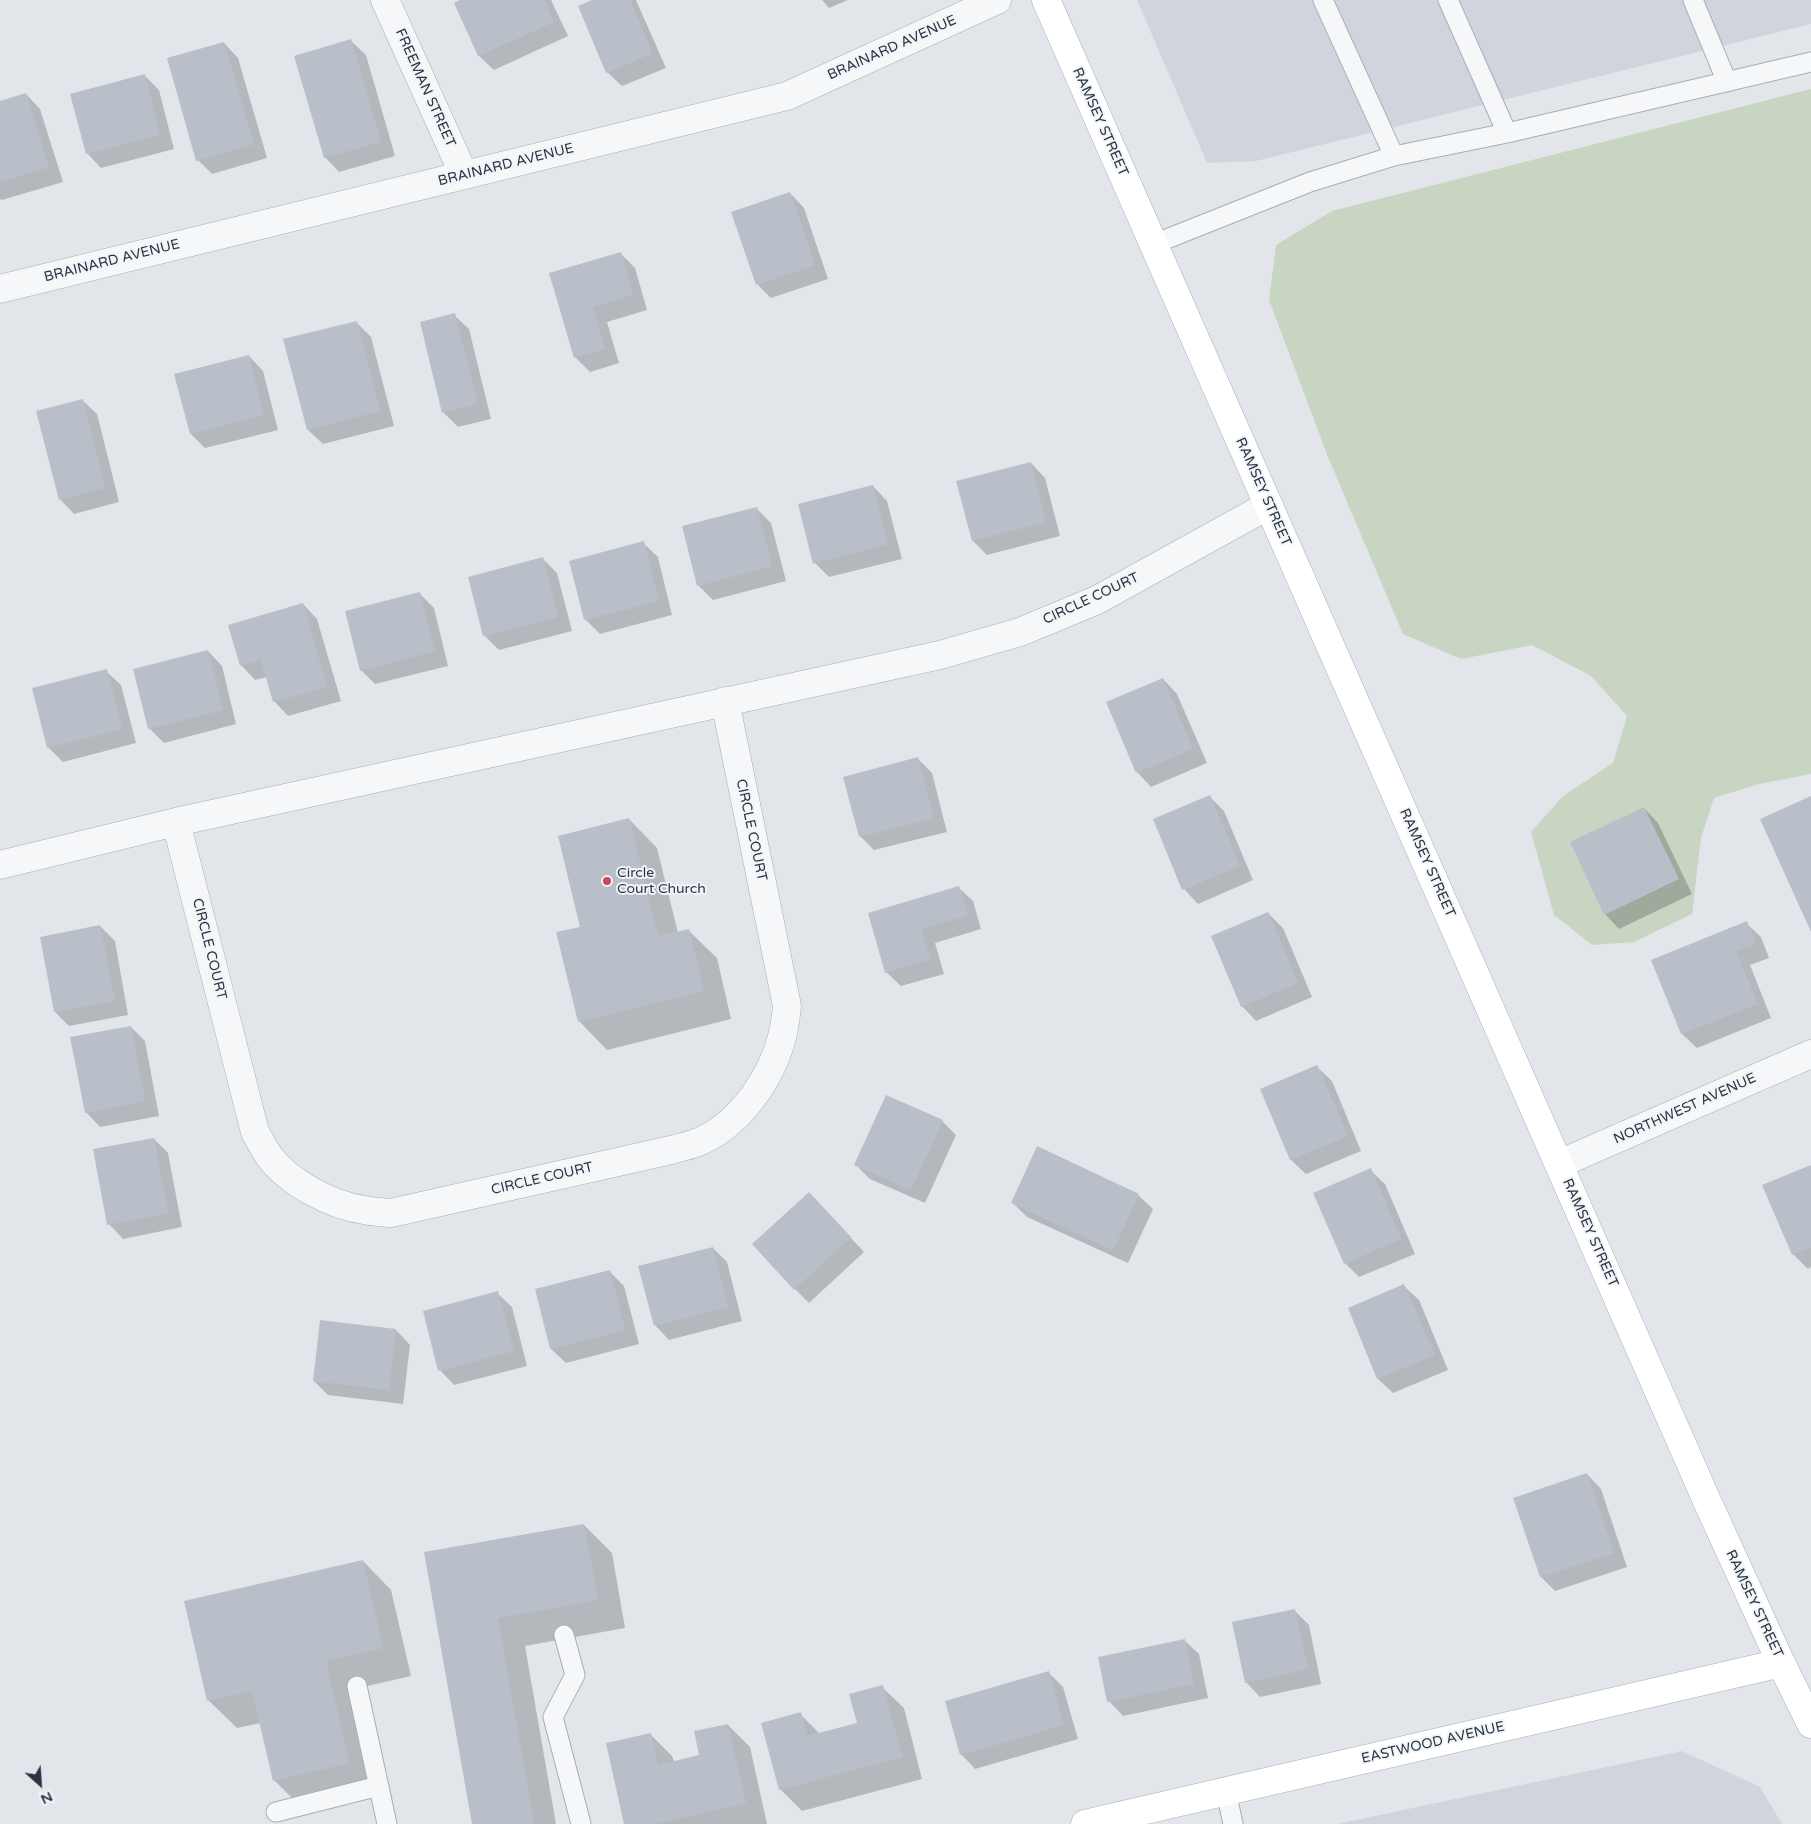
<!DOCTYPE html>
<style>
body{margin:0}
#map{position:relative;width:1811px;height:1824px;overflow:hidden;background:#e2e6eb;font-family:"Varela Round",sans-serif}
canvas{display:block}
.north{position:absolute;left:15px;top:1759px;width:50px;height:50px;-webkit-text-stroke:4px #f2f5f8;paint-order:stroke;rotate:154deg;font-size:14px;font-weight:700;line-height:20px;text-align:center;color:#2a3344}
.north::after{content:'';display:block;margin:auto;width:18px;height:22px;background:#2a3344;clip-path:polygon(50% 0,100% 100%,50% 72%,0 100%)}
</style>
<div id="map">
<canvas width="1811" height="1824"></canvas>
<div class="north">N</div>
</div>
<script>
const c = document.querySelector('canvas').getContext('2d');
c.lineJoin = 'round';
function paint(path, color) { c.fillStyle = color; c.fill(path, 'evenodd'); }
function trace(path, color, width, dash) { c.strokeStyle = color; c.lineWidth = width; c.lineCap = dash ? 'butt' : 'round'; c.setLineDash(dash || []); c.stroke(path); }
function label(font, color, halo, rows, align = 'center') {
  c.font = font + ' "Varela Round",sans-serif'; c.lineWidth = 4; c.setLineDash([]); c.textBaseline = 'middle'; c.strokeStyle = halo; c.fillStyle = color; for (const [text, x, y, turn = 0] of rows) {
    c.save(); c.translate(x, y); c.rotate((+turn || 0) * Math.PI / 180); c.textAlign = isNaN(turn) ? turn : align; if (halo) c.strokeText(text, 0, 0); c.fillText(text, 0, 0); c.restore();
  }
}
paint(new Path2D(`
 M1137 0H1811V24L1256 161 1207 163Z
 M1682 1751 1760 1787 1782 1824H1337Z`), '#d0d5dd');
paint(new Path2D(`
 M1811 89V774L1759 784 1714 798 1701 838 1692 914 1634 942 1592 945 1554 915 1531 832 1563 796 1613 763 1627 716 1591 676 1532 645 1461 659 1403 634 1328 457 1269 300 1276 245 1332 211Z`), '#c8d5c3');
paint(new Path2D(`
 M463 0H551L568 36 494 70 479 56 456 3Z
 M596 0H636L666 68 622 86 607 72Z
 M822 0H848L829 8Z
 M351 41 366 55 395 156 339 172 325 157Z
 M224 43 238 58 267 158 212 174 198 160Z
 M145 76 159 90 174 149 101 168 87 153Z
 M26 94 40 109 63 182 2 200 0 199V102Z
 M790 193 804 208 828 279 771 298 757 284Z
 M620 253 635 268 647 310 607 322 619 363 590 372 575 357 551 274Z
 M454 315 469 329 491 419 458 427 444 413Z
 M356 322 371 337 394 426 323 444 308 430 285 340Z
 M249 356 263 371 278 430 205 448 191 434Z
 M82 400 97 414 119 502 74 514 60 499Z
 M1031 463 1045 478 1060 536 987 555 973 541Z
 M873 486 887 501 902 559 829 577 815 563Z
 M756 508 771 523 786 581 713 600 698 585Z
 M643 543 658 557 672 615 600 634 585 619Z
 M543 559 557 573 572 631 499 650 484 635Z
 M419 593 434 608 448 666 375 684 361 670Z
 M303 604 317 619 341 701 288 716 274 701 267 677 255 680 241 665Z
 M208 651 222 666 236 724 164 743 149 728Z
 M106 671 121 685 136 743 63 762 48 747Z
 M1163 679 1177 694 1207 763 1151 787 1137 772Z
 M918 759 932 773 947 832 874 850 860 836Z
 M1209 796 1224 811 1253 880 1198 904 1184 889Z
 M1644 808 1658 823 1692 894 1619 929 1605 914Z
 M629 819 657 848 678 933 688 930 717 958 731 1019 607 1050 579 1021 581 928Z
 M958 887 973 901 981 929 935 943 944 974 901 986 886 972 869 914Z
 M1268 913 1283 928 1312 997 1256 1021 1242 1006Z
 M1746 923 1761 937 1769 958 1750 965 1771 1018 1697 1048 1682 1034 1653 960Z
 M100 926 115 941 128 1015 69 1026 55 1012Z
 M131 1027 145 1041 159 1116 100 1127 86 1112Z
 M1317 1067 1332 1081 1361 1151 1306 1174 1291 1160 1262 1090Z
 M942 1121 956 1135 925 1203 870 1179 856 1165Z
 M154 1139 168 1153 182 1227 123 1239 109 1224Z
 M1811 1166V1267L1808 1269 1793 1254Z
 M1370 1170 1385 1184 1415 1254 1359 1277 1345 1263Z
 M1138 1195 1153 1209 1128 1263 1027 1217 1012 1202Z
 M823 1208 864 1252 809 1303 795 1289Z
 M713 1248 727 1262 742 1321 669 1340 655 1325Z
 M609 1271 624 1286 639 1344 566 1363 551 1349Z
 M1404 1286 1419 1300 1448 1370 1393 1393 1378 1379 1349 1309Z
 M497 1293 512 1307 527 1366 454 1385 440 1370Z
 M396 1330 410 1345 403 1404 328 1395 314 1381Z
 M1587 1474 1601 1489 1627 1567 1555 1591 1541 1577Z
 M584 1525 612 1553 625 1628 525 1646 556 1824H473L426 1553Z
 M363 1561 391 1590 411 1676 354 1689 377 1791 302 1808 274 1780 261 1723 237 1728 208 1700Z
 M1294 1610 1309 1625 1321 1684 1260 1697 1246 1682Z
 M1184 1640 1199 1654 1208 1698 1123 1716 1109 1701Z
 M1049 1673 1063 1687 1078 1739 975 1769 961 1754Z
 M882 1687 904 1708 922 1779 802 1811 780 1789 800 1714 820 1734 858 1723Z
 M728 1725 750 1747 767 1824H625L650 1734 672 1756 674 1762 700 1756Z`), '#0003');
paint(new Path2D(`
 M460 0H544L554 22 478 56 454 3Z
 M592 0H630L652 53 606 73 578 6Z
 M351 39 381 142 324 158 294 56Z
 M224 42 254 144 196 161 167 58Z
 M145 74 160 135 86 154 70 94Z
 M26 93 49 167 0 182V101Z
 M790 192 815 265 756 285 731 212Z
 M621 252 633 295 593 307 605 349 574 358 549 273Z
 M455 313 478 404 442 413 420 322Z
 M357 321 380 411 307 430 283 339Z
 M249 355 264 415 190 434 174 374Z
 M83 399 105 488 59 500 36 411Z
 M1031 462 1046 522 972 541 956 481Z
 M873 485 888 544 813 564 798 504Z
 M757 507 772 566 697 586 682 526Z
 M644 541 659 601 584 620 569 561Z
 M543 557 558 617 483 636 468 577Z
 M420 592 435 651 360 671 345 611Z
 M303 603 327 687 273 702 261 660 240 666 228 625Z
 M208 650 223 710 148 729 133 669Z
 M107 669 122 729 47 748 32 688Z
 M1163 678 1193 749 1136 773 1106 702Z
 M918 757 934 818 859 837 843 777Z
 M1210 795 1240 866 1182 890 1153 819Z
 M1811 796V932L1760 819Z
 M1644 807 1679 879 1604 915 1570 842Z
 M629 818 658 936 689 929 704 991 578 1022 556 932 580 927 558 836Z
 M959 886 968 915 921 929 931 959 885 973 868 913Z
 M1268 912 1298 983 1241 1007 1211 936Z
 M1747 921 1756 944 1736 951 1758 1004 1681 1034 1651 960Z
 M100 925 115 1001 54 1012 40 937Z
 M131 1026 145 1101 85 1113 70 1037Z
 M1317 1065 1348 1136 1290 1160 1260 1089Z
 M886 1095 943 1120 911 1190 854 1165Z
 M154 1138 168 1213 107 1225 93 1149Z
 M1037 1146 1139 1194 1113 1250 1011 1203Z
 M1811 1165V1247L1792 1255 1762 1185Z
 M1371 1168 1401 1239 1344 1264 1313 1193Z
 M809 1192 851 1237 794 1290 752 1244Z
 M713 1247 728 1307 654 1326 638 1266Z
 M610 1270 625 1330 550 1349 535 1289Z
 M1404 1284 1435 1355 1377 1379 1348 1308Z
 M498 1291 514 1351 438 1371 423 1311Z
 M320 1320 396 1329 389 1390 313 1381Z
 M1587 1473 1614 1553 1540 1577 1513 1498Z
 M584 1524 598 1600 498 1618 534 1824H472L424 1552Z
 M363 1560 383 1648 326 1661 349 1763 273 1781 252 1691 207 1701 184 1601Z
 M1295 1609 1308 1669 1245 1683 1232 1622Z
 M1185 1639 1194 1684 1107 1702 1098 1657Z
 M1049 1671 1064 1725 960 1755 945 1701Z
 M883 1685 902 1757 779 1790 761 1723 801 1712 807 1736 857 1723 849 1694Z
 M728 1724 746 1803 655 1824H624L606 1743 651 1733 658 1765 699 1755 694 1731Z`), '#b9bfc9');
const lane = new Path2D(`
 M1323 0 1394 156
 M1448 0 1507 133
 M1693 0 1727 82
 M1154 244 1310 182 1394 156 1507 133 1811 62
 M564 1635 575 1675 553 1717 581 1824
 M357 1686 387 1824
 M1226 1791 1233 1824
 M276 1812 379 1786`);
const street = new Path2D(`
 M385 0 464 175
 M0 289 787 96 997 0
 M176 822 255 1132C260 1140 263 1148 269 1156 289 1183 331 1205 364 1210 373 1212 383 1212 391 1213L671 1150C681 1147 692 1145 701 1141 742 1122 773 1076 783 1033 785 1024 786 1015 787 1006L725 701
 M0 865 176 822 940 655 1020 632 1097 600 1269 505
 M1559 1164 1811 1054`);
const secondary = new Path2D(`
 M1085 1824 1781 1663`);
const primary = new Path2D(`
 M1046 0 1707 1501 1781 1663 1811 1724`);
trace(lane, '#a7adb6', 21);
trace(street, '#a7adb6', 29);
trace(secondary, '#a7adb6', 29);
trace(primary, '#a1aab7', 29);
trace(lane, '#f5f7f9', 19);
trace(street, '#f5f7f9', 28);
trace(secondary, '#fff', 28);
trace(primary, '#fff', 28);
for (const [x, y, r, color] of [
 [607,881,5,"#d2465a"]
]) { const dot = new Path2D(); dot.arc(x, y, r, 0, 2 * Math.PI); c.fillStyle = color; c.fill(dot); trace(dot, '#f2f5f8', 2); }
label('14px', '#2a3344', '#f2f5f8', [
 ["BRAINARD AVENUE",892,48,-24],
 ["FREEMAN STREET",425,88,66],
 ["RAMSEY STREET",1100,122,66],
 ["BRAINARD AVENUE",506,165,-14],
 ["BRAINARD AVENUE",112,261,-14],
 ["RAMSEY STREET",1263,492,66],
 ["CIRCLE COURT",1091,599,-25],
 ["CIRCLE COURT",751,830,78],
 ["RAMSEY STREET",1427,863,66],
 ["CIRCLE COURT",209,949,76],
 ["NORTHWEST AVENUE",1685,1109,-24],
 ["CIRCLE COURT",542,1179,-13],
 ["RAMSEY STREET",1590,1233,66],
 ["RAMSEY STREET",1754,1604,65],
 ["EASTWOOD AVENUE",1433,1743,-13]
]);
label('14px', '#2a3344', '#f2f5f8', [
 ["Circle",617,873],
 ["Court Church",617,889]
], 'left');
</script>
